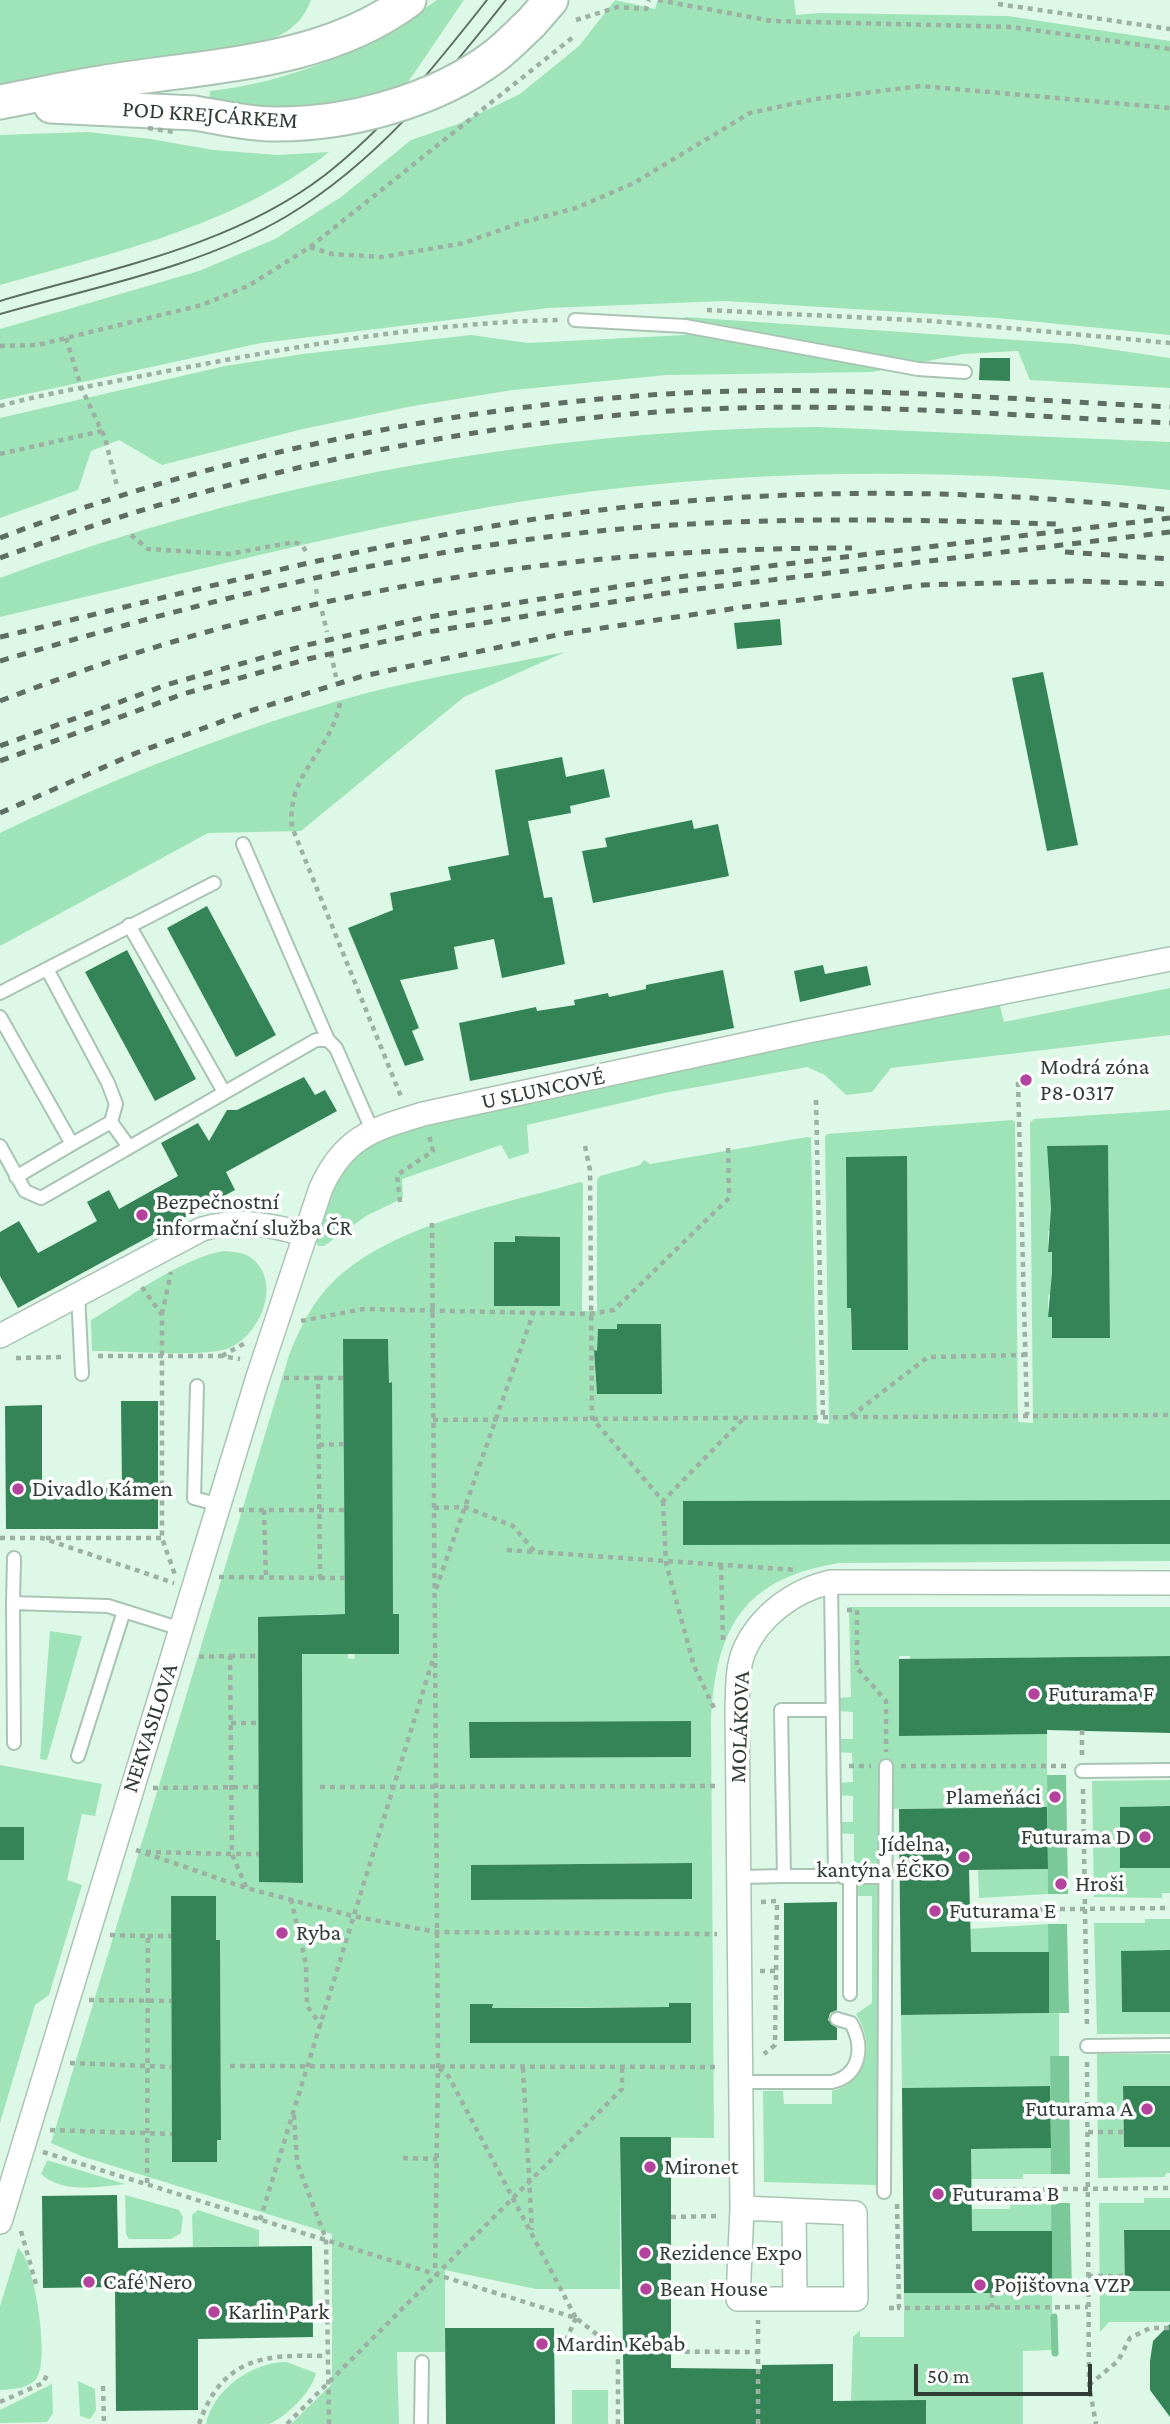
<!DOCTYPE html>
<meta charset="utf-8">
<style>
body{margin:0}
#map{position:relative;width:1170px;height:2424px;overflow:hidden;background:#ddf8e6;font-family:"Crimson Pro",serif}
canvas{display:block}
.scale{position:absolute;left:914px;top:2364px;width:178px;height:32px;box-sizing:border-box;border:4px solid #313c35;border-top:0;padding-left:9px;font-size:21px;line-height:24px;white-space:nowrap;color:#313c35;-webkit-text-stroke:5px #fff;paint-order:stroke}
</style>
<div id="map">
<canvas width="1170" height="2424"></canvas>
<div class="scale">50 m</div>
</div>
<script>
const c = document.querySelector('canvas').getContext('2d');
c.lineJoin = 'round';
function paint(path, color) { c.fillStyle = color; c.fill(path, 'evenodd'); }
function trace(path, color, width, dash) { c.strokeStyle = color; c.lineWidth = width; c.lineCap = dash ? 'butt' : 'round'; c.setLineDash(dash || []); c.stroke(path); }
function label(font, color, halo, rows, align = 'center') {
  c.font = font + ' "Crimson Pro",serif'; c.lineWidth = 7; c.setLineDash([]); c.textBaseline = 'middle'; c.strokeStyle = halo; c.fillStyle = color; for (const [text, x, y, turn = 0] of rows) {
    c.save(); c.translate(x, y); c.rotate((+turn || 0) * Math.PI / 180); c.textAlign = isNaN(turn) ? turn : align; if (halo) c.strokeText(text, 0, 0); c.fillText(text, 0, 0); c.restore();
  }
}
paint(new Path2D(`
 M0 0H311C301 27 283 35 258 45L0 94Z
 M437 0H464L406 85C338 101 280 119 209 101L210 91C292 82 371 48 437 0Z
 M615 0 655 9 658 0H794L796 15 820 13 1008 16 1170 41V335L998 318 725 301 548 308 261 343 0 400V329L199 271 275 239 341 197 411 140 458 124 520 94 579 46Z
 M88 132 151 139 213 150 278 155 329 152C233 227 115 252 0 285V135Z
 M685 317 1074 344 1170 358V388L1030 380 1018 351 963 354 872 372 666 375 513 390 413 406 303 429 162 465 119 440 91 451 78 490 0 518V418L225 366 303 354 471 335 528 343 685 335Z
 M817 427 1170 442V490C966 468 762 467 558 496 370 523 186 574 0 617V578C263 481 537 430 817 427Z
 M565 652 464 697 301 831 208 833 0 946V833C117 777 241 727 367 693 432 676 499 666 565 652Z
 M1170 988V1035L891 1068 872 1092 846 1095 825 1075 807 1067 664 1093 527 1125 529 1153 509 1159 501 1145 402 1179 403 1198 366 1216 324 1246H318L316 1241C336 1180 335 1156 400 1131L999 1002 1004 1022Z
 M1170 1110V1500L683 1502V1545L1170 1544V1561L840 1563C743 1578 716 1628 711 1720L714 2138 620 2137V2289H536L445 2270V2352H397L399 2424H291L332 2384V2234L81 2156 51 2143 289 1355C297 1335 306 1315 319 1298 372 1227 499 1206 580 1182L583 1183 582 1311H597V1180L600 1176 640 1165 644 1160 650 1164 807 1137 811 1138 817 1423 829 1424 825 1137 827 1134 1013 1120 1015 1122 1018 1422 1033 1423 1030 1123 1034 1119ZM1108 1145 1109 1338H1052V1317H1048V1295H1052V1252L1048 1251V1231H1052L1047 1146ZM847 1202 908 1350H852L851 1308 847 1307ZM516 1236 560 1237V1306H494V1242H515ZM618 1324H661V1394H597L594 1351H597L598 1329H617ZM344 1339 388 1340 389 1383 391 1382 376 1614H399V1654H355L354 1659 348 1658V1654H318V1614H356ZM259 1617H302L303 1883 259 1882ZM691 1721 690 1757 470 1758 471 1722ZM691 1863V1899L471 1900V1865ZM171 1896H216V1940L220 1941 221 2140H217V2162H172ZM669 2003 691 2004V2043H470V2004H492V2008L669 2007Z
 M224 1251C232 1252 243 1252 250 1257 284 1281 260 1337 227 1349 202 1357 122 1351 92 1351L91 1320C129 1298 181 1258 224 1251Z
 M849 1607H1170V1656L910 1659V1656H899V1735L1047 1734V1807L881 1809 877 2185 764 2182 763 2091H783L784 2104H832V2091C869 2082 875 2043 856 2014L872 2003V1896H854V1834L837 1833V1822H853V1796L837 1795V1783L853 1782 852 1753 837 1752V1739H853V1712L837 1711V1698L851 1697Z
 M50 1631 82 1636 47 1760 40 1759Z
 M0 1765 102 1784 95 1816 82 1814 67 1880 82 1885 49 1995 35 2005 0 2123Z
 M1170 1780V1806L1120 1807V1868H1170V1893H1162V1898L1094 1897 1092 1781Z
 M1048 1869V1894L979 1898 978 1870Z
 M1145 1919H1170V1950L1121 1951 1122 2012H1170V2034H1097L1094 1923H1145Z
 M1048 1924 1049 1952H970L969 1929Z
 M1059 2013V2056H1050V2086L902 2088 901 2015Z
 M1097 2054H1170V2086H1123L1124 2147H1170V2173H1166L1165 2177 1098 2178Z
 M1051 2148V2174H1023V2179H971L970 2149Z
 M47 2161H50L125 2184C98 2187 64 2194 41 2174Z
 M125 2195 179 2210 183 2217 181 2233 171 2239H129L126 2234Z
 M1144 2198H1170V2230L1124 2231 1125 2291H1170V2322H1109L1100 2332 1099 2203H1144Z
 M1051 2203 1052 2231H971L970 2209H1010V2204Z
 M198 2210 259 2230V2246L193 2247 192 2215Z
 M18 2248C34 2258 51 2363 36 2379 28 2389 12 2389 0 2390V2306Z
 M904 2293H1052V2350L1023 2351V2424H926L851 2401 853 2337 860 2330V2337H904Z
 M286 2362 316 2373C312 2392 286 2417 269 2424H206C213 2390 252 2362 286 2362Z
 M78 2381 95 2389 96 2410 90 2419 80 2416Z
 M52 2384 53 2413 47 2422 0 2423V2410Z
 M572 2390H608V2424H572Z`), '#9fe4b8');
paint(new Path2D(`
 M1047 1775H1066L1068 1894H1048Z
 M1048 1924H1067L1069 2013H1049Z
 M1050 2056H1069L1070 2174H1051Z
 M1051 2203H1070L1072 2293H1052Z`), '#7bc999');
trace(new Path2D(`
 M1054 2317 1055 2353`), '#7bc999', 7);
paint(new Path2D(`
 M980 358H1010V381L979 380Z
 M780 619 782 645 737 649 734 623Z
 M1043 672 1078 845 1047 851 1012 678Z
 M562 757 566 777 604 769 610 797 570 806 571 813 528 821 544 898 552 897 565 964 502 978 494 939 454 947 458 969 400 980 419 1028 412 1031 424 1060 405 1066 348 928 393 910 390 893 451 880 448 867 509 855 495 770Z
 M692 820 694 829 718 824 729 876 593 903 582 851 607 847 605 838Z
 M207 906 276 1035 236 1057 167 928Z
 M127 950 196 1079 155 1101 85 972Z
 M823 965 825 974 867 966 871 985 800 1002 794 971Z
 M723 970 734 1028 470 1081 459 1023 536 1007 537 1011 575 1005 574 1000 608 993 609 997 646 989V985Z
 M304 1077 315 1095 325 1090 337 1111 226 1172 235 1190 18 1308 0 1276V1232L19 1221 38 1253 97 1221 87 1202 109 1190 119 1209 178 1176 161 1143 198 1123 209 1141 227 1110H237Z
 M1108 1145 1110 1338H1052V1317H1048L1052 1273V1252H1048L1051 1209 1047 1146Z
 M907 1156 908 1350H852L851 1308H847L846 1157Z
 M515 1236 560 1237V1306H494V1242H515Z
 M617 1324H661L662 1394H597L594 1350 597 1351 598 1329H617Z
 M343 1339H388L389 1383 392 1382 393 1614H399V1654H302L303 1883 259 1882 258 1617 345 1614Z
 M121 1401H158V1529H6L5 1406 42 1405V1488H122Z
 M1170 1500V1544L683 1545V1501Z
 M1170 1656V1733L1047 1730V1734L899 1736V1659Z
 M691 1721V1757L470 1758 469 1722Z
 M1170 1806V1868H1120V1807Z
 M1047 1807 1048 1869 969 1870 971 1952H1049V2013L901 2015 899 1809Z
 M0 1827H24V1860H0Z
 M692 1863V1899L471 1900V1865Z
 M171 1896H216V1940H220L221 2140H217V2162H172Z
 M837 1902V2010L830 2013 828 2020 837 2028V2040L784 2041V1903Z
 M1170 1950V2012H1122L1121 1951Z
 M669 2003H691V2043H470V2004H493L492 2008H581L669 2007Z
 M1050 2086 1051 2148 971 2149 972 2231H1052V2293H904L902 2088Z
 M1123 2086H1170V2147H1124Z
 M620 2137H671V2368L762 2369V2365L833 2364V2401L926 2400V2424H624Z
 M117 2195 118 2248 312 2246 313 2337 198 2339V2410L116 2411 115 2287 43 2288 42 2196Z
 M1124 2230H1170V2291H1125Z
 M1170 2324V2417L1150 2390V2361L1153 2341Z
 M445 2328H554L555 2424H446Z`), '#358458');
const service = new Path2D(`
 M575 320 685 326 918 369 965 372
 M243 844 328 1040
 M129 925 224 1092
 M0 993 214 883
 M0 1017 72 1144 111 1122 116 1104 108 1083 47 969
 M111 1122 129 1147
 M0 1146 25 1191 41 1198 316 1040H328L336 1048 372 1130
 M16 1177 72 1144
 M78 1294 82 1374
 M197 1386 194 1498 220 1505
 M831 1582 835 1876H784L781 1710H833
 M13 1603 14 1558
 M14 1743 13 1603 108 1606 181 1629
 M78 1756 124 1611
 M1082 1771 1170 1770
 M740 1877 784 1876
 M843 1877H886
 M850 1877V1994
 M1087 2046 1170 2045
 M740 2082H832C861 2075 864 2046 851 2023L837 2019
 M884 2192 886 1766
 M421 2424 422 2362`);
const minor = new Path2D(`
 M0 1336 202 1229C239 1219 270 1224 306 1235
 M742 2208 855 2213 856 2299H738L742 2208 737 1705C738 1688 737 1668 744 1651 759 1616 794 1590 831 1582L1170 1583
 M794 2211 795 2298
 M0 2222 257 1380 321 1188C344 1137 373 1129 423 1114L808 1031 1170 959`);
const secondary = new Path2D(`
 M531 23 551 0
 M0 102C33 96 67 88 100 83 204 65 320 66 409 0
 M51 106 194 113`);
trace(service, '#a9c4b2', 16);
trace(minor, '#a9c4b2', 26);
trace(secondary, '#a9c4b2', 37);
trace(new Path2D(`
 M658 0 772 21 1012 27 1170 49
 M998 4 1170 29
 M576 20 618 7 646 9 649 0
 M310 247 332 254 383 257 464 243 520 223 576 208 634 183 750 113 815 99 921 86 1170 108
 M707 310 932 321 1170 343
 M66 338 81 387 105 438 117 486
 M0 346 38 345 66 338 202 305 248 286 310 247 572 38
 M0 406C43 394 87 387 131 378 272 351 414 323 559 320
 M0 454 102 431
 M131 535 148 549 229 554 294 542 302 545 307 553
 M316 589 317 594
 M322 611 327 632
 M331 653 336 677
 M340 703C331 752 286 774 292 827L402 1099
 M1018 1082 1027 1415
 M816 1100 823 1417
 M585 1146 590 1170 592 1418 663 1501 744 1418
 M400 1202 397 1175 433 1151 429 1135
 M432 1223 438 2067 435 2273
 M142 1287 162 1315V1538L175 1575
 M162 1314 171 1272
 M301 1321 363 1309 590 1314 614 1310 729 1198 728 1143
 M98 1356H221L240 1359
 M222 1356 245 1343
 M16 1358 65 1357
 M318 1378H344
 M851 1416 928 1357 1026 1355
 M433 1420 1170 1415
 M319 1445 344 1444
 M663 1501 666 1563 694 1666 714 1708
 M434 1508 465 1507 513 1526 535 1552 797 1570
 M239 1510H345
 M264 1510 266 1578
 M0 1538H42L174 1583
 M46 1538H162
 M507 1550 535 1552
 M721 1565 723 1640
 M219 1577 320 1578 318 1378H281
 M320 1578H345
 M436 1589 534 1311
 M847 1610H857V1668L886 1701V1752
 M230 1656H258
 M231 1723H259
 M1082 1730V1755
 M849 1766H871
 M901 1766H1067
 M320 1787 716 1786
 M153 1788 259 1787
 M1083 1789 1087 2028
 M136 1850 246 1888 353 1916 436 1932 717 1934
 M146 1852 232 1854 230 1656 194 1657
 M246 1887 232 1854H259
 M291 1899 306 1964 307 2006 321 2025
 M761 1902 777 1901 775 2045 764 2054
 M970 1910 1170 1908
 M110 1935 148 1936 147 2185
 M148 1936H171
 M760 1971H776
 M89 2000 171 2001
 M1087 2062 1089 2385 1096 2424
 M70 2063 172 2067
 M230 2066 718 2067
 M439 2068 449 2077 576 2318
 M523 2068 532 2230
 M294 2115 297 2163 326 2239 329 2424
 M50 2130 172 2134
 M1088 2132H1124
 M43 2152 576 2318 618 2351V2424
 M403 2158 437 2159
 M973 2190 1170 2188
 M897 2204 899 2308 1088 2307
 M671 2217 719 2216
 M260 2220 433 1659
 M21 2231 37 2288
 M1088 2276H1125
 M992 2293V2307
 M889 2308H899
 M576 2318 561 2351 758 2352
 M1089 2385 1118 2361 1130 2338 1150 2328H1170
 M103 2386 104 2424
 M0 2402 43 2383 47 2375
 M199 2424C222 2358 263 2354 326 2356
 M287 2424 622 2089V2067
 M758 2424V2320`), '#9cb1a3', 4.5, [5, 5]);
trace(service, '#fff', 12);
trace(minor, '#fff', 23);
trace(secondary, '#fff', 33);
trace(new Path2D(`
 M0 301C109 269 233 246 325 175 388 126 438 62 487 0
 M0 314C95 287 201 267 287 216 377 162 442 81 506 0`), '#5f6e64', 2);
trace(new Path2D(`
 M0 538C225 451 493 397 735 391 880 388 1025 400 1170 407
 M1065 552 1170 559
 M0 558C234 472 484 416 734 408 880 404 1025 416 1170 423
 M0 637C158 600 316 557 476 529 705 487 939 484 1170 510
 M0 661C196 603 395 552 599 531 751 516 903 519 1056 524
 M0 701C282 592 551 548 852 548
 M0 746 166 685 307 645 422 618 678 577 1170 518
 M0 761 183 694 308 659 422 633 680 591 1170 532
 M0 813 136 753 253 710 363 676 562 634 744 607 923 585 1072 581 1170 584`), '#5f6e64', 5, [9, 9]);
const secondaryBridge = new Path2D(`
 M194 113C220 117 247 124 273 124 347 125 436 101 495 56 508 46 519 34 531 23`);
trace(secondaryBridge, '#a9c4b2', 37, []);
trace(new Path2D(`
 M148 128 175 132`), '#9cb1a3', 4.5, [5, 5]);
trace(secondaryBridge, '#fff', 33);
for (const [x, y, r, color] of [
 [1026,1080,7,"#b4439e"],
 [142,1215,7,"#b4439e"],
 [18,1489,7,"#b4439e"],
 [1034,1694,7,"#b4439e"],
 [1055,1797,7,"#b4439e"],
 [1145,1837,7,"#b4439e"],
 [964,1857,7,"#b4439e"],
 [1061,1884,7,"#b4439e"],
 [935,1911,7,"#b4439e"],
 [282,1933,7,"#b4439e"],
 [1147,2109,7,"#b4439e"],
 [650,2167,7,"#b4439e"],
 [938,2194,7,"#b4439e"],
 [645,2253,7,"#b4439e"],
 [89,2282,7,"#b4439e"],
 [980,2285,7,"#b4439e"],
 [646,2289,7,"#b4439e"],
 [214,2312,7,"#b4439e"],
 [542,2344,7,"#b4439e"]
]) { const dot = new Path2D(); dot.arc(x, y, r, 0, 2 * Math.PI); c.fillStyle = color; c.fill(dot); trace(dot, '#fff', 2.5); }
label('23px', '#313c35', '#fff', [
 ["POD KREJCÁRKEM",210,115,4],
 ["U SLUNCOVÉ",543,1089,-12],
 ["MOLÁKOVA",740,1727,-88],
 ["NEKVASILOVA",150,1728,-72]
]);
label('23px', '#313c35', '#fff', [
 ["Modrá zóna",1040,1067],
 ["P8-0317",1040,1093],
 ["Bezpečnostní",156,1202],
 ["informační služba ČR",156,1228],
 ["Divadlo Kámen",32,1489],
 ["Futurama F",1048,1694],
 ["Plameňáci",1041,1797,"right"],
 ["Futurama D",1131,1837,"right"],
 ["Jídelna,",950,1844,"right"],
 ["kantýna ÉČKO",950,1870,"right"],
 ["Hroši",1075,1884],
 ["Futurama E",949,1911],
 ["Ryba",296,1933],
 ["Futurama A",1133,2109,"right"],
 ["Mironet",664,2167],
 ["Futurama B",952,2194],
 ["Rezidence Expo",659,2253],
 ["Café Nero",103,2282],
 ["Pojišťovna VZP",994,2285],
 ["Bean House",660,2289],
 ["Karlin Park",228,2312],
 ["Mardin Kebab",556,2344]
], 'left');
</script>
